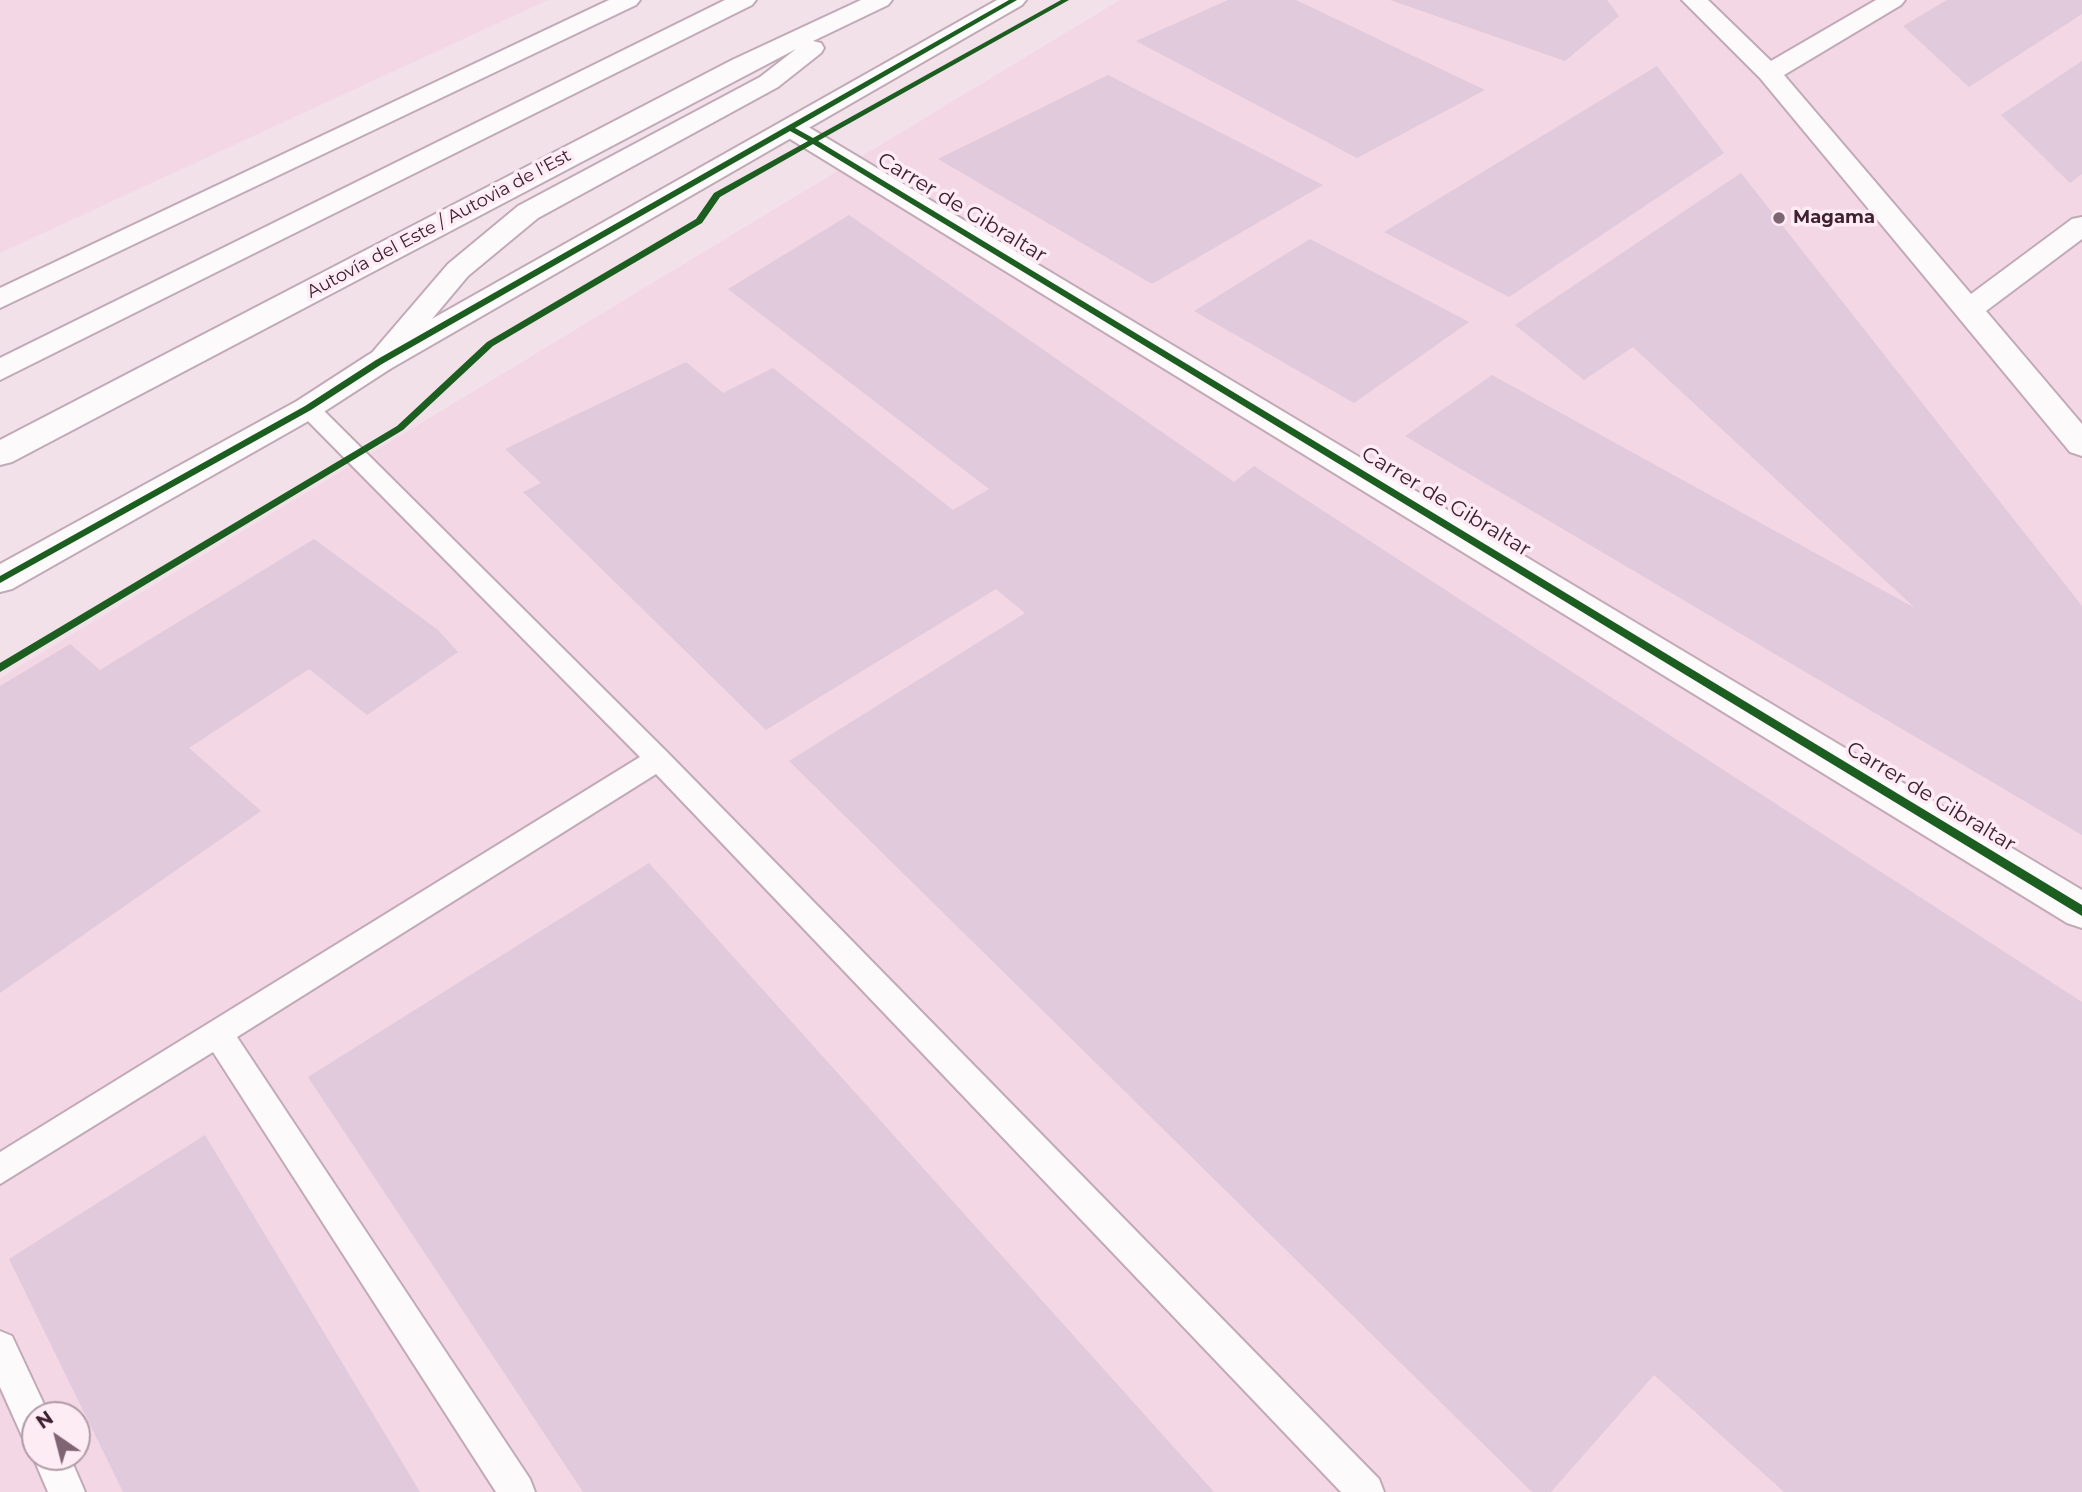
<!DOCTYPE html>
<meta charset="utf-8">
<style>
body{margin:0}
#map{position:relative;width:2082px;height:1492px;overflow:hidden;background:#f3e1ea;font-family:Montserrat,sans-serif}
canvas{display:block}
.north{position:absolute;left:21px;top:1401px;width:70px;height:70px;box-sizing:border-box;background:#fdecf4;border:2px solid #b19ba6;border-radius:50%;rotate:325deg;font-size:19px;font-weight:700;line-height:28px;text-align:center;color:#402132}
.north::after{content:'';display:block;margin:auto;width:24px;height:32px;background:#7f6472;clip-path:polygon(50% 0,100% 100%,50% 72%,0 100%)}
</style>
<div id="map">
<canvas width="2082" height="1492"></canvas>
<div class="north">N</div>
</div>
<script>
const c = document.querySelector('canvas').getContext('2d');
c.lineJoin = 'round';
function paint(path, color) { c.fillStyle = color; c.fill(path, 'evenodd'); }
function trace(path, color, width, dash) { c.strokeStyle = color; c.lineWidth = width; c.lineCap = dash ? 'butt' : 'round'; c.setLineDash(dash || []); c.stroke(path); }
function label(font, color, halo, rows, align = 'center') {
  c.font = font + ' Montserrat,sans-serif'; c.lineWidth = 7; c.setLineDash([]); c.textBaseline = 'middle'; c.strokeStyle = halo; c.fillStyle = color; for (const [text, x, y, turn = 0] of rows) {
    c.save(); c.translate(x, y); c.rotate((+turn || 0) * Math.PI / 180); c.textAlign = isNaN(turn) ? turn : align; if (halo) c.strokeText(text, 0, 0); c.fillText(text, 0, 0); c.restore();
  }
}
paint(new Path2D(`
 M0 0H548L0 253Z
 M1120 0H2082V1492H0V678ZM35 1415H77V1457H35Z`), '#f4d7e5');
paint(new Path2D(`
 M1228 0H1296L1485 90 1357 158 1136 41Z
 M1390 0H1607L1619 16 1565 61Z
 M1947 0H2082V14L1969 87 1903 26Z
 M2082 61V174L2070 183 2001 115Z
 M1657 66 1724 153 1509 297 1384 232Z
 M1108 75 1323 185 1152 284 938 159Z
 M1741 173 2082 606V835L1405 436 1492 375 1915 608 1633 347 1584 380 1515 325Z
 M849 215 1234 482 1254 466 2082 1002V1492H1784L1654 1375 1551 1492H1532L789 761 1025 613 996 589 766 730 523 492 541 483 505 449 686 362 723 393 773 368 953 510 989 489 728 289Z
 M1310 239 1389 280 1469 322 1354 403 1194 311Z
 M314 539 438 630 458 652 367 715 309 669 189 748 261 811 0 993V686L70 644 100 670Z
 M649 863 1214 1492H583L308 1077Z
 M205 1135 420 1492H123L9 1259Z`), '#e0cadc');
const service = new Path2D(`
 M308 401 316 403 667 752 1379 1479 1384 1492H1341L656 774 237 1037 530 1479 535 1492H496L213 1052 0 1184V1152L640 757 300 413 297 408 300 403Z
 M0 1331 12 1336 49 1415H35V1441L22 1436 0 1387Z
 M35 1452V1457H70L85 1492H48L33 1457Z`);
const minor = new Path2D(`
 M609 0H640L636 5 0 308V288Z
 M1682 0H1708L1771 61 1876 0H1905L1901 5 1784 75 1971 294 2072 219 2082 217V239L1986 311 2082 424V456L2070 452 1760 78Z
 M791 120 800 122 2082 890V928L2067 923 782 134 778 128 782 122Z`);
const tertiary = new Path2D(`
 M997 0H1026L1022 5 390 369 319 415 12 589 0 592V564L297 401 368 355Z`);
const motorway = new Path2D(`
 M725 0H756L752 5 0 380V358Z
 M861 0H892L888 5 813 41 821 43 824 48 821 53 778 87 538 218 468 276 390 369 379 371 368 369 364 362 448 264 518 206 760 77 796 49 12 462 0 465V440L732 60Z`);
trace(service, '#c1aab6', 4);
trace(minor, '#c1aab6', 4);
trace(tertiary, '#c1aab6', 4);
trace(motorway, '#c1aab6', 4);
paint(service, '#fdfafc');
paint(minor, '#fdfafc');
paint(tertiary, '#fdfafc');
paint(motorway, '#fdfafc');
paint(new Path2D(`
 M1009 0H1017L795 128 813 138 1061 0H1069L818 141 2082 905V916L813 144 720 197 702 223 493 346 403 430 0 672V663L397 426 487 342 696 219 714 193 808 141 790 131 382 364 311 410 0 583V576L305 406 376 360Z`), '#1b5e20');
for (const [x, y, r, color] of [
 [1779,218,7,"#7f6472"]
]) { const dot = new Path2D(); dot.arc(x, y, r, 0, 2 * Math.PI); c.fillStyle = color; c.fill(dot); trace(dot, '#fdecf4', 2.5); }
label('bold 18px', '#402132', '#fdecf4', [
 ["Magama",1793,218]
], 'left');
label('18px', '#402132', '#fdecf4', [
 ["Autovía del Este / Autovia de l'Est",439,224,-28]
]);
label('21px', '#402132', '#fdecf4', [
 ["Carrer de Gibraltar",962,208,31],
 ["Carrer de Gibraltar",1446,502,31],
 ["Carrer de Gibraltar",1931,797,31]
]);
</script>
